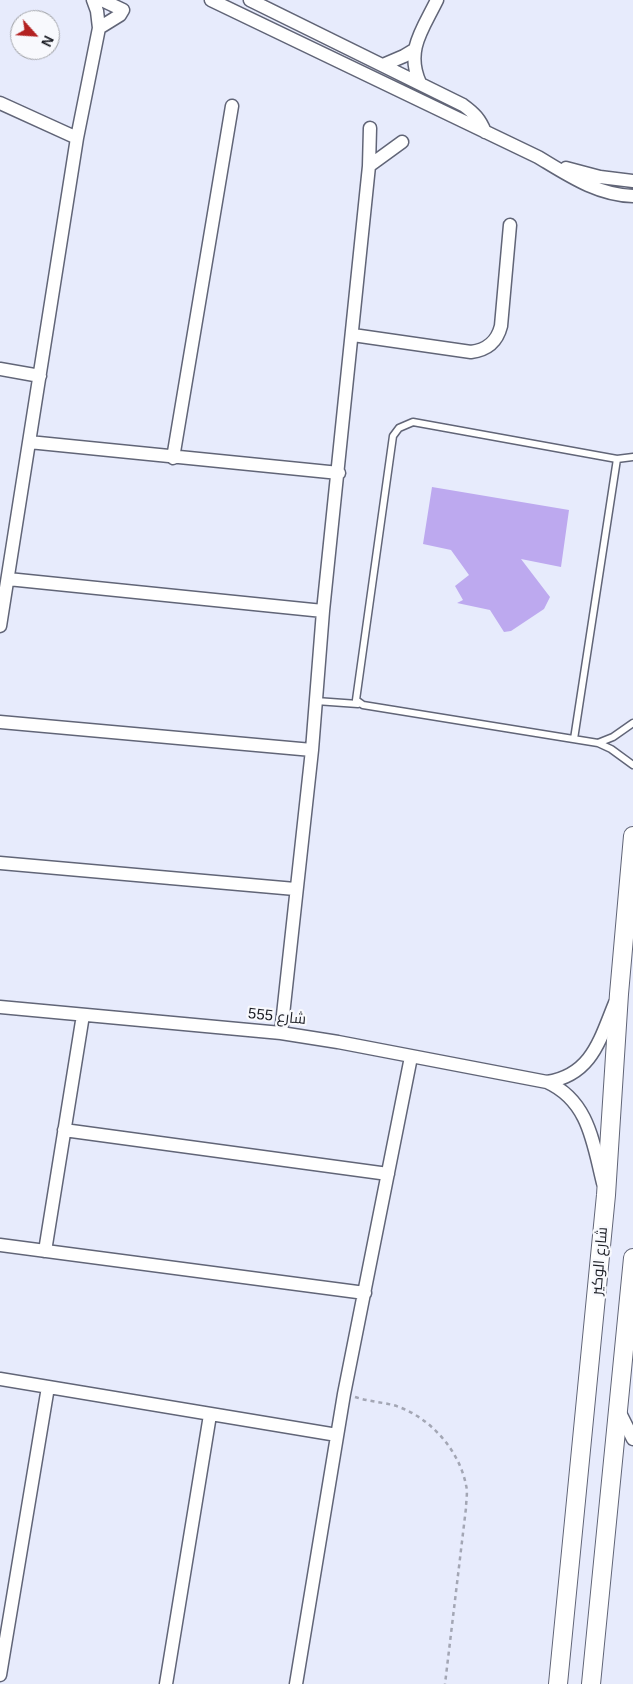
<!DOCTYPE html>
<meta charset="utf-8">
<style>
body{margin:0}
#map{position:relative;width:633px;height:1684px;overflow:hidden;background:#e7ebfc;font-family:Arial,sans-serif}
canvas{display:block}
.north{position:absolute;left:10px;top:10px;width:50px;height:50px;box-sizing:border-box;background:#f8f9fd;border:1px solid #9fa1a6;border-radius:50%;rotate:116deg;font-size:14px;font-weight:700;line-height:20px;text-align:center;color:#1a1c23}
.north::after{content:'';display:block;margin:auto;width:18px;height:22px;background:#b32222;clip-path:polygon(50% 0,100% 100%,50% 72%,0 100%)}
</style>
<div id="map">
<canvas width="633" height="1684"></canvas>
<div class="north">N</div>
</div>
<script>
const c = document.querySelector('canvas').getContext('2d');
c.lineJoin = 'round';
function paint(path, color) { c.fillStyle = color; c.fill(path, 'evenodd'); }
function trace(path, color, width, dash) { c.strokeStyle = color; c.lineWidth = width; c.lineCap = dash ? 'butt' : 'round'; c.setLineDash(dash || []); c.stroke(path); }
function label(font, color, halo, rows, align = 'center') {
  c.font = font + ' Arial,Cairo,sans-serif'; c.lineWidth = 4.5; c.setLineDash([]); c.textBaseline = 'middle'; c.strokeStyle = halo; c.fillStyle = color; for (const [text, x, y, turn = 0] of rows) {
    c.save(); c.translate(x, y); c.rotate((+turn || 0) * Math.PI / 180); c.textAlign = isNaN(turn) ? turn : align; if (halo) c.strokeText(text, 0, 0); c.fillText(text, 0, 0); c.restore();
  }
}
paint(new Path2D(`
 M432 487 569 510 561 567 521 559 550 597 544 609 511 631 504 632 490 610 457 603 463 600 455 586 469 575 451 550 423 544Z`), '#bda9ef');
const lane = new Path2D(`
 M633 457 617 459 413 422 399 428 393 436 356 700 363 705 598 743 611 749 633 765
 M316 701 358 704
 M574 739 617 459
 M598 743 613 737 633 723`);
const street = new Path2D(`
 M211 0 538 157C568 175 597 195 633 196
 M250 0 463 105C474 113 480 119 485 132
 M99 28 120 15 123 10 102 0
 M383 65 404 56 414 50
 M420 83C405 50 423 29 437 0
 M0 103 77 138
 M369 166 402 142
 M566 168 600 177 633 181
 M353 335 471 352C487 350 497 342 501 326L510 225
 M0 369 40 376
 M29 442 339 473
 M173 458 232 106
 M8 579 323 611
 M0 626 77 138 99 28 97 11 93 0
 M0 722 312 750
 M0 863 295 889
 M0 1007 281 1033 338 1042 547 1082C589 1101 593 1143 603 1183
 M281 1033 312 750 323 611 369 166 370 128
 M547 1082C592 1075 600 1039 615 1003
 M64 1130 388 1174
 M0 1245 365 1293
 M45 1251 83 1015
 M0 1379 337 1435
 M618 1409 633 1439
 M0 1675 48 1387
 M166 1684 210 1415
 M296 1684 344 1394 411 1057`);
const secondary = new Path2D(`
 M558 1684 606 1195 619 994 633 836
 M591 1684 633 1258`);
trace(lane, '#616577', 9);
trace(street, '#616577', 15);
trace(secondary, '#616577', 20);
trace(new Path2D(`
 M355 1397C367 1401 380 1402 393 1405 428 1415 459 1449 466 1485 468 1492 466 1501 466 1508L445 1684`), '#a3a6b4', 2.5, [4, 4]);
trace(lane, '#fff', 6);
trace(street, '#fff', 12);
trace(secondary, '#fff', 18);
label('15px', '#1a1c23', '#f8f9fd', [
 ["شارع 555",277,1017,6],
 ["شارع الوكير",600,1261,-85]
]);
</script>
